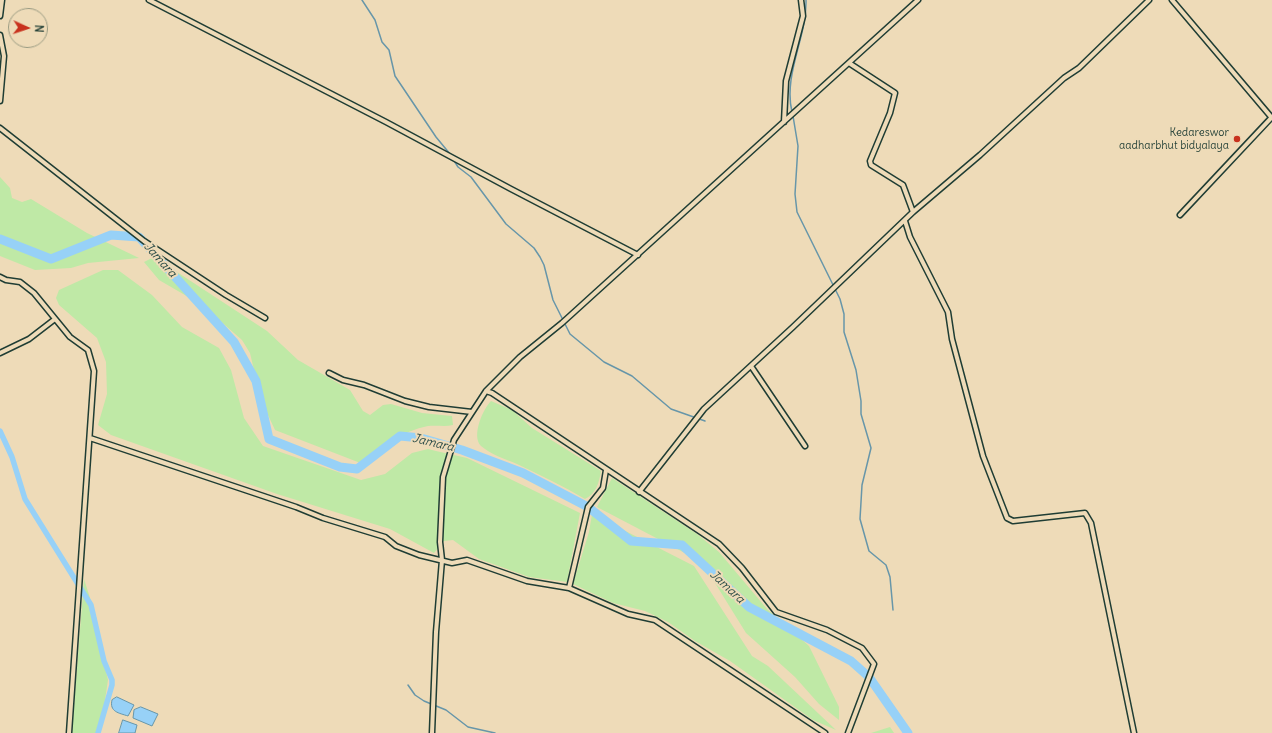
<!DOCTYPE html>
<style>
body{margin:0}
#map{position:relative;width:1272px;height:733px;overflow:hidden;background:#eedbb8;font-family:Delius,sans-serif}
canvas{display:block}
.north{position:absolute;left:8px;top:8px;width:40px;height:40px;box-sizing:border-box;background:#eedbb8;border:1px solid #9b9c83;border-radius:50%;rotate:93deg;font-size:11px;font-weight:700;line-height:16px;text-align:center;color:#1f3d34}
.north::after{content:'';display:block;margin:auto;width:14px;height:18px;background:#c8321e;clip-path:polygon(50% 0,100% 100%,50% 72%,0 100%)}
</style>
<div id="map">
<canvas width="1272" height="733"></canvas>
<div class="north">N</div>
</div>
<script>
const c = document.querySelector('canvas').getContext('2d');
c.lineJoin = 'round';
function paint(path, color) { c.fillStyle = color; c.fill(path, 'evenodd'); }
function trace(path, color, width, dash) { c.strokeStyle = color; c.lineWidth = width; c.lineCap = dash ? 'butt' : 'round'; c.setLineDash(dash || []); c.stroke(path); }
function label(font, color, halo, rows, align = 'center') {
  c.font = font + ' Delius,sans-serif'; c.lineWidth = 4; c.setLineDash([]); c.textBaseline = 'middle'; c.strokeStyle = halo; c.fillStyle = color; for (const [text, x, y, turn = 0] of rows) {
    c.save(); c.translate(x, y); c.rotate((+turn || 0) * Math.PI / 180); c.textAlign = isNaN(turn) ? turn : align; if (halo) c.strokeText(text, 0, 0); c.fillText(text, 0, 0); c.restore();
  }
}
paint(new Path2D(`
 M0 177 10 188 12 198 22 202 31 199 87 233 139 258 88 263 71 268 35 270 0 256Z
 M154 257 267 331 298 360 350 390 363 411 370 415 383 405 391 404 422 413 452 416 453 425C445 427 437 425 428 426 403 431 381 446 363 464L275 430 261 400 250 353 242 340 202 305 159 280 144 262Z
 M103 270H118L152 295 182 327 219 348 231 370 244 418 263 446 361 480 385 474 412 453 428 449 436 451 467 458 580 513 567 582 529 577 479 559 453 540 444 541 434 553 390 529 277 494 111 435 98 425 107 394 106 362 97 338 59 305 56 298 59 290Z
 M491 401 512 410 532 428 601 471C599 483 596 494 585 499 563 486 540 475 517 464 505 459 490 454 481 446 471 436 483 409 491 401Z
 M612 478 697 534 719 552 767 609 809 646 839 707V720L819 704 795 677 746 633 702 562 597 507Z
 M592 514 694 566 752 656 768 666 836 730 813 720 730 661 695 641 668 622 645 611 613 603 573 584 589 532Z
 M84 579 97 620 99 642 108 680 100 733H72Z
 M890 727 894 733H871Z`), '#bfe9a6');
const water = new Path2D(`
 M117 697 134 705 128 716C119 713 109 712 112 700Z
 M141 707 158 714 152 726 133 718 134 710Z
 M123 720 137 725 135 733H119Z`);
paint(water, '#97d1f7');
trace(water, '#6796a9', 1);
trace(new Path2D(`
 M362 0 375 20 382 42 389 50 395 76 436 137 450 154
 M792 112C783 75 807 37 806 0
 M793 116 798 146 795 194 797 212 840 299 844 314V332L856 370 861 401V414L871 448 862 485 860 519 869 551 886 565 890 577 893 610
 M453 159 458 167 471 177 506 224 534 248 540 257 544 265 553 300 570 334 604 362 632 376 671 409 705 421
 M408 685 415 695 424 701 446 710 468 727 495 733`), '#6796a9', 1.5);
trace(new Path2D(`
 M0 431 12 457 25 499 91 605 104 661 112 680V685L98 733`), '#97d1f7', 5.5);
trace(new Path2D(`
 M0 239 51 259 111 235 139 237 234 342 256 381 269 439 340 467 357 469 400 436 421 438 462 450 523 473 588 507 631 541 682 545 749 607 851 661 869 677 908 733`), '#97d1f7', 9);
const street = new Path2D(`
 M149 0 386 122 511 189 638 255
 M1172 0 1272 118
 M0 16 2 0
 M0 35 4 56 0 101
 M849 63 895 93 890 113 870 161 871 165 903 185 913 212
 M784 122 786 81 803 16 801 0
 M0 128 144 241 226 295 265 318
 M1180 215 1272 117
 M905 221 910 237 948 312 952 339 983 456 1007 518 1013 521 1085 513 1091 523 1134 733
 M0 277 6 280 20 282 34 293 70 337 88 350 94 371 69 733
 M0 353 29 339 55 319
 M751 366 805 446
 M329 373 343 380 364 385 405 401 429 407 472 412
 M90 438 296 507 323 518 385 537 396 546 419 555 452 563 467 560 527 581 569 588 628 614 655 620 825 733
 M639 492 704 409 793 327 913 212 980 155 1064 78 1079 68 1149 0
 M569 588 588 507 603 488 606 470
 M432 733 436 632 442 560 440 542 443 477 454 440 486 391
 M848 733 874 664 862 648 827 630 776 612 742 568 719 544 492 393 486 391 520 357 562 323 918 0`);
trace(street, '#1f3d34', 7);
trace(street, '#eedbb8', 4);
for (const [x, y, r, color] of [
 [1237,139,4,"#c8321e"]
]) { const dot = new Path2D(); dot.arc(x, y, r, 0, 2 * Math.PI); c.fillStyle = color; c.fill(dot); trace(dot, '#eedbb8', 1.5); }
label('11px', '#1f3d34', '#eedbb8', [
 ["Kedareswor",1229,133],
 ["aadharbhut bidyalaya",1229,146]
], 'right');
label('italic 12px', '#2b4c48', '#eedbb8', [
 ["Jamara",160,260,48],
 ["Jamara",433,443,13],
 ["Jamara",727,587,43]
]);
</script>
